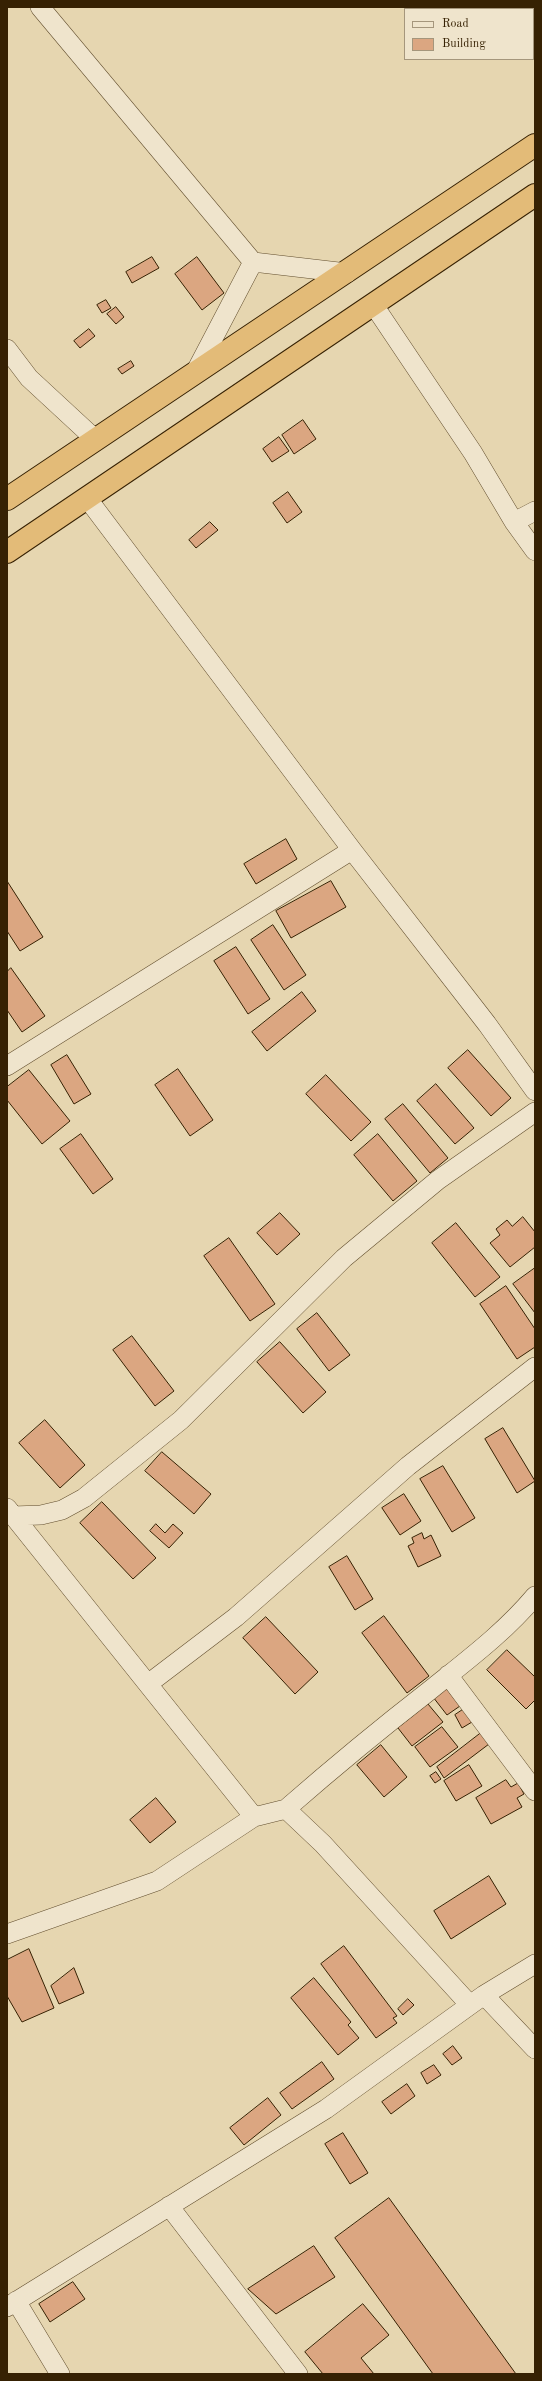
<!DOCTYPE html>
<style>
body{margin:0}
#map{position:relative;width:542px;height:2381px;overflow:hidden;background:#e6d6b0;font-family:"Old Standard TT",serif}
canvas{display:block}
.frame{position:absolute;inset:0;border:8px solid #362103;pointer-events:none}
.legend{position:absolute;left:404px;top:8px;width:130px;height:52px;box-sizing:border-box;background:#efe4cc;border:1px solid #a5967c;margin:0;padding:5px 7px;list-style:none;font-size:12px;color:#362103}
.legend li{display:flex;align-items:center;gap:8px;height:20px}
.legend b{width:20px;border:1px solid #a5967c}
</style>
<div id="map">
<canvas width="542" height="2381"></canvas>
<div class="frame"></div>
<ul class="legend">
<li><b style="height:5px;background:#efe4cc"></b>Road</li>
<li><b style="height:11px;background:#dba681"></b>Building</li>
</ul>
</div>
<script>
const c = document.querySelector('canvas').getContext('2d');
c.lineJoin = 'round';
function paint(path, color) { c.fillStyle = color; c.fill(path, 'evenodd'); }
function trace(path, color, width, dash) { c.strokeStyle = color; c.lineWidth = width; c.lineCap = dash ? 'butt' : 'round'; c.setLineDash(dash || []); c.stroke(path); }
const building = new Path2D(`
 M152 257 159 268 132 283 126 272Z
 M197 257 224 293 202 310 175 274Z
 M106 300 111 308 102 313 97 305Z
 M116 307 124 317 116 324 107 314Z
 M89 329 95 336 80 348 74 341Z
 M131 361 134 366 122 374 118 369Z
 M303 420 316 439 294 454 282 435Z
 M279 437 289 451 272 462 263 449Z
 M288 492 302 512 287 523 273 503Z
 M210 522 218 530 196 548 189 540Z
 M286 839 297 859 256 884 244 864Z
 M7 881 43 937 20 951 7 931Z
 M331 881 346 907 291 938 276 911Z
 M273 925 306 975 284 990 251 940Z
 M236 947 270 999 248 1014 214 961Z
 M11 968 45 1016 22 1032 7 1010V972Z
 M302 992 316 1011 267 1051 252 1032Z
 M468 1050 511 1098 491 1116 448 1068Z
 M67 1055 91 1094 74 1104 51 1065Z
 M178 1069 213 1120 190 1136 155 1085Z
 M29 1070 70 1121 42 1144 7 1100V1087Z
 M326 1075 371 1122 351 1141 306 1094Z
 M436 1084 474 1128 455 1144 417 1101Z
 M403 1104 448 1158 430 1173 385 1119Z
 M81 1134 113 1179 93 1194 60 1149Z
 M378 1134 417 1181 393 1201 354 1155Z
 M280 1213 300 1234 277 1255 257 1233Z
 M523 1217 535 1232V1247L510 1267 490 1243 500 1235 496 1229 507 1220 512 1226Z
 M456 1223 500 1277 475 1297 432 1243Z
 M229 1238 275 1304 250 1321 204 1256Z
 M535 1268V1313L513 1284Z
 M506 1286 535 1329V1347L517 1359 480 1304Z
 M317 1313 350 1355 329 1371 297 1329Z
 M132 1336 174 1391 155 1406 113 1350Z
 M280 1342 326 1392 303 1413 257 1362Z
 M45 1420 85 1465 60 1488 19 1443Z
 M503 1428 535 1481 517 1493 485 1439Z
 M162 1452 211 1494 194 1514 145 1471Z
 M443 1466 475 1518 452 1532 420 1479Z
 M404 1494 421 1521 400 1535 382 1508Z
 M102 1502 156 1558 133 1579 80 1523Z
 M156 1524 165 1533 173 1524 183 1533 169 1548 150 1531Z
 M422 1533 424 1539 431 1535 441 1556 418 1567 408 1546 414 1543 412 1538Z
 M347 1556 373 1599 355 1610 329 1567Z
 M384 1616 429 1676 407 1693 362 1633Z
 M266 1617 318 1672 295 1694 243 1638Z
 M507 1650 535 1677V1700L526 1709 487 1670Z
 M446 1688 460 1706 447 1715 433 1697Z
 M428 1704 443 1722 412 1746 398 1728Z
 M464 1709 472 1722 462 1728 455 1715Z
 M442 1727 458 1747 430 1767 415 1747Z
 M481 1733 489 1744 444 1778 437 1767Z
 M381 1745 407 1777 384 1797 357 1765Z
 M469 1765 482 1786 456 1801 444 1781Z
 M436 1772 441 1779 435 1783 430 1776Z
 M506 1780 511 1787 518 1783 524 1794 517 1798 522 1807 491 1824 476 1798Z
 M156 1798 176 1822 150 1843 130 1820Z
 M489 1876 506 1904 451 1939 434 1911Z
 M344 1946 397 2016 393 2018 397 2023 376 2038 321 1964Z
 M29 1949 54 2008 22 2022 7 1996V1960Z
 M74 1968 84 1993 59 2004 51 1986Z
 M314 1978 351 2022 348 2025 359 2038 338 2055 291 1998Z
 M408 1999 414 2005 403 2015 398 2009Z
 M453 2046 462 2058 452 2065 443 2054Z
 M322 2062 334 2079 292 2109 280 2093Z
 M434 2065 441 2075 427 2084 421 2073Z
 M407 2084 415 2096 391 2114 382 2102Z
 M268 2098 281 2115 244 2145 230 2128Z
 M343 2133 368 2173 350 2184 325 2144Z
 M389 2198 516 2374H433L335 2238Z
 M314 2246 335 2277 276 2314 248 2289Z
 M73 2282 85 2299 50 2322 39 2304Z
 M363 2304 389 2335 361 2358 374 2374H323L305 2352Z`);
paint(building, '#dba681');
trace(building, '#362103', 1);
const street = new Path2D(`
 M40 7 253 262 347 273
 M373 304 473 453 514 522 535 551
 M7 349 29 378 96 440
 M196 371 253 262
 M87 498 352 850 487 1024 535 1091
 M514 522 535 511
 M7 1066 352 850
 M7 1508 254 1817
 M13 1516 41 1515 62 1510 84 1498 181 1420 344 1258 438 1180 535 1112
 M448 1675 535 1791
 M148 1684 236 1617 408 1466 535 1367
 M286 1809C333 1768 380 1729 429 1691 466 1661 504 1633 535 1596
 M7 1934 157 1881 254 1817 286 1809 323 1844 470 2005
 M484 1995 535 2049
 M169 2206 298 2374
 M16 2301 60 2374
 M7 2307 326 2109 484 1995 535 1964`);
const highway = new Path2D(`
 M7 499 535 145
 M7 552 535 195`);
trace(street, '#624e2e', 20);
trace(highway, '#362103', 24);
trace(street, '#efe4cc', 19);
trace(highway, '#e3bb78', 22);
</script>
